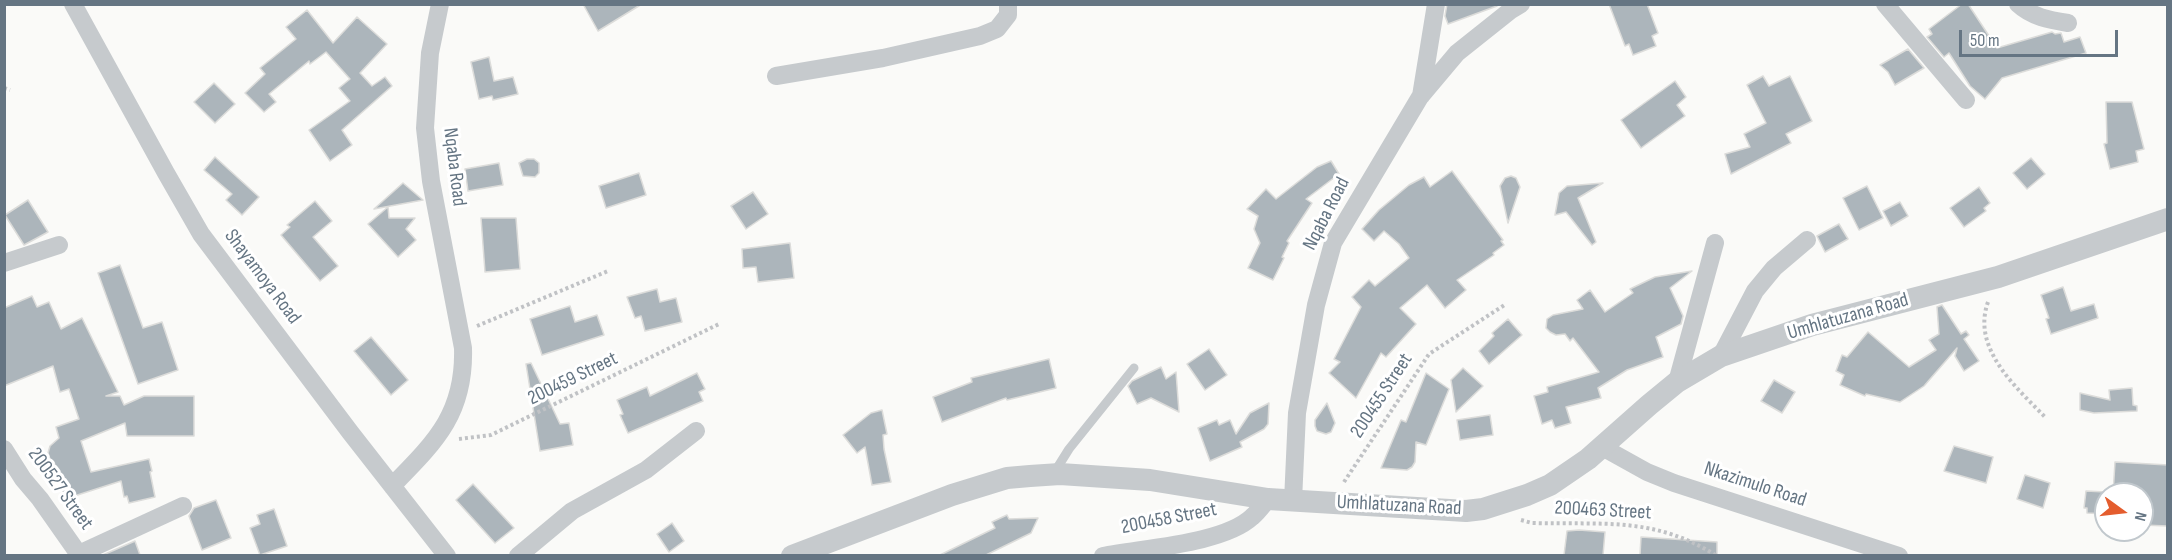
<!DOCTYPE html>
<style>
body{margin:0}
#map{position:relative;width:2172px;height:560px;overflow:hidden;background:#fafaf8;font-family:"Sofia Sans Condensed",sans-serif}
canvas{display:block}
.frame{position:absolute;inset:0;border:6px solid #657583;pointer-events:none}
.north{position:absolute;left:2094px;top:482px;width:60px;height:60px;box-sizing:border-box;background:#fff;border:2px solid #c1c8cd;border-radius:50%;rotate:105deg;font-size:16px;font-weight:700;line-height:24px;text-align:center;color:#657583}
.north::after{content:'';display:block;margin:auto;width:21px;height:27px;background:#e45d2e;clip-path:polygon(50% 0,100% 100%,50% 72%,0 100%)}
.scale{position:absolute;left:1959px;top:30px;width:159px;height:27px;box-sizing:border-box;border:3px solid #657583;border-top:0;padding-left:8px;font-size:18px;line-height:21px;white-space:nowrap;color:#657583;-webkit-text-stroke:4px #fff;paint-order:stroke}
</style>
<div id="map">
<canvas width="2172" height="560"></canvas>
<div class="frame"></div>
<div class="north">N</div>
<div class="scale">50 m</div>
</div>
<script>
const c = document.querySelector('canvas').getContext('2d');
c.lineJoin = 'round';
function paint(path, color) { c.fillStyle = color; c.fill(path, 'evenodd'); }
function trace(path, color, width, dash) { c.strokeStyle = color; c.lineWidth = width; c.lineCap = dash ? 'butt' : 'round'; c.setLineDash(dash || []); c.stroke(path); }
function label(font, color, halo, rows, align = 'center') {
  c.font = font + ' "Sofia Sans Condensed",sans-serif'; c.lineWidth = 6; c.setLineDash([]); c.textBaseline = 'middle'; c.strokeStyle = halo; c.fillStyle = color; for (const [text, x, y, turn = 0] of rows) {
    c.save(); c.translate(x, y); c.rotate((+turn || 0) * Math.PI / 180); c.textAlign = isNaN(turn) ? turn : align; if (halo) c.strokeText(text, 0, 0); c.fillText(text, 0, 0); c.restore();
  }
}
const building = new Path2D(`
 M583 4H642L598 31Z
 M1447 4H1496L1497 6 1448 24 1445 16Z
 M1609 4H1647L1658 33 1652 36 1656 46 1633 55 1629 44 1625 46Z
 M1962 4H1968L1997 48 2052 32 2055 34 2061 33 2064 42 2080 37 2086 53 2002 78 1985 99 1970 86 1949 53 1944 57 1927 37 1932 34 1929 29Z
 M307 10 333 43 357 17 387 44 360 73 372 86 385 77 392 86 342 130 352 145 330 161 309 130 350 101 339 88 350 79 326 52 310 64 309 61 269 94 276 102 264 112 245 93 265 74 260 68 296 39 286 27Z
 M1908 49 1924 68 1895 85 1888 72 1880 65Z
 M489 57 494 81 513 77 518 94 493 100 492 96 479 99 471 62Z
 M1763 76 1769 86 1790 76 1812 121 1786 134 1791 143 1731 174 1725 154 1750 147 1744 134 1766 123 1747 85Z
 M1675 81 1686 97 1677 105 1685 116 1641 148 1621 120Z
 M214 83 235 104 215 123 194 102Z
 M2106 102H2132L2144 149 2136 151 2138 162 2110 169 2104 144 2107 143Z
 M215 157 259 197 242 215 226 200 232 194 204 170Z
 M2031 158 2045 174 2027 189 2013 173Z
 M527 159H534L539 163V173L535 177 523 176 519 163Z
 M1331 161 1339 174 1306 199 1312 203 1287 241 1289 243 1282 257 1284 258 1273 280 1248 268 1260 243 1254 229 1258 216 1247 209 1266 189 1276 199 1317 167Z
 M499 163 503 185 468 191 465 169Z
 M1452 171 1503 240 1501 241 1504 245 1493 253 1494 255 1457 280 1466 290 1445 308 1427 285 1400 308 1416 324 1386 357 1381 353 1356 398 1329 373 1340 362 1334 359 1361 307 1352 297 1369 280 1375 286 1409 258 1399 244 1384 231 1374 241 1362 229 1379 210 1409 185 1424 177 1430 187Z
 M639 173 646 195 606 208 599 186Z
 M1511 176 1516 178 1520 187 1508 223 1500 186 1505 178Z
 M403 183 423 200 374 209Z
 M1603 183 1578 198 1596 242 1592 245 1566 212 1555 215 1559 193 1567 186Z
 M1867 186 1883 218 1859 230 1843 198Z
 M1979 187 1990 203 1984 208 1986 211 1964 227 1950 208Z
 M753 192 768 214 746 229 731 206Z
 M28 200 48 232 24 245 5 215Z
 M315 201 332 221 313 237 338 266 320 281 281 235 290 227 287 225Z
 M1900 202 1908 216 1891 226 1883 211Z
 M388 207 389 218H415L406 229 416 240 398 257 368 224Z
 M481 218H516L520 269 485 272Z
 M1839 224 1848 239 1825 252 1817 236Z
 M790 243 794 278 758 282 756 267 743 268 742 249Z
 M120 265 143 328 162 322 178 370 138 384 98 273Z
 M1692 271 1670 288 1683 316 1681 324 1656 337 1663 357 1627 370 1598 388 1601 398 1566 407 1571 423 1555 428 1552 420 1542 424 1534 396 1548 392 1547 387 1599 372 1573 338 1570 341 1565 334 1556 335 1550 332 1546 328 1547 319 1553 315 1583 309 1577 300 1590 290 1605 312 1633 293 1630 289 1655 277Z
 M2063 287 2071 311 2094 304 2098 318 2051 334 2046 319 2049 318 2041 295Z
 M657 289 660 302 676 298 682 322 645 331 641 316 635 318 627 297Z
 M32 296 37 307 49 302 61 329 82 318 118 392 106 396H120L124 405 144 396H194V436H127L125 423 81 441 91 472 149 459 152 471 150 472 155 497 129 503 127 496 124 497 121 481 65 499 54 462 50 459 48 453 50 446 59 438 56 427 79 419 69 389 60 392 53 366 4 386V308Z
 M1942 305 1961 334 1966 331 1969 335 1964 339 1979 361 1964 371 1955 356 1957 348 1924 386 1900 402 1866 394 1865 396 1840 385 1844 375 1836 371 1842 355 1847 357 1868 332 1909 367 1936 350 1929 340 1939 334 1937 307Z
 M570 306 575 322 597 315 604 335 542 355 530 319Z
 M1508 319 1522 335 1489 364 1479 351 1494 336 1492 333Z
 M371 337 408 380 391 395 354 351Z
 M1209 349 1227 375 1205 390 1187 364Z
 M1049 359 1056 388 1007 400 1006 398 942 422 933 397 972 382 971 378Z
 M531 363 560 424 569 423 573 445 540 451 526 364Z
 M1161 367 1166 379 1176 372 1179 412 1151 398 1137 404 1128 386 1132 381Z
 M1463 368 1483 386 1456 412 1451 380Z
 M697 373 705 389 699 392 703 401 628 433 620 415 623 414 617 400 647 387 650 396Z
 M1426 373 1449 389 1426 445 1416 442 1415 462 1412 467 1407 470 1381 468 1401 420 1406 422Z
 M1774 380 1795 392 1782 413 1761 401Z
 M2132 388 2133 405 2137 406V411L2094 413 2080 410V393L2110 400 2109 390Z
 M1269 403 1268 424 1264 429 1240 442 1242 447 1210 461 1198 428 1217 420 1219 425 1230 420 1236 434 1250 413Z
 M1327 403 1335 423 1331 432 1326 434 1317 431 1315 426V420Z
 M882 410 887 434 883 435 884 449 891 482 872 485 865 447 857 453 843 435 871 413Z
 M1490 415 1493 435 1460 440 1457 420Z
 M1954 446 1993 457 1986 483 1944 471Z
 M2115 462 2168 465V526L2142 525V494H2113Z
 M2025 475 2050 483 2043 508 2017 499Z
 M473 484 514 528 495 543 456 500Z
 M2086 491 2106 492V514L2087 513V508H2084Z
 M216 500 231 538 202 550 189 516 194 508Z
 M274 509 287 546 260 555 250 528 260 524 257 515Z
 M1007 515 1009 519 1038 518 1031 533 986 555H940L995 528 992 522Z
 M672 523 684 541 669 552 657 534Z
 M1579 530 1605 532 1603 555H1564L1567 531Z
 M1641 537 1717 542V555H1640Z
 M135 541 140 555H103Z`);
paint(building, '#acb5bb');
trace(building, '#dcdcda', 1.5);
trace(new Path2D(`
 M4 88 10 90
 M1988 302C1971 349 2017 388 2046 418
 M477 326 608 271
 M459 439 491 435 719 324
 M1344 482 1429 354 1506 304
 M1521 520 1532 523C1603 525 1654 516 1717 556`), '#c0c2c5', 4, [3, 3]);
trace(new Path2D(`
 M1054 473 1069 449 1134 368`), '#c6cacd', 9);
trace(new Path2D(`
 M73 4 166 173 201 234 350 432 447 556
 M1885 4 1966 100
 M2018 4C2032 17 2049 20 2068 23
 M776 76 883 58 980 36 997 29 1008 15V4
 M1421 96 1436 4
 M4 263 59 245
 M1721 356 1755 291 1774 268 1807 240
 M1677 382 1715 243
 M1602 447 1647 472 1674 483 1899 556
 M4 449 23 479 40 499 80 556
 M392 486C435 442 465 414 463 348L431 181 425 128 430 53 440 4
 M1293 501 1297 413 1316 305 1333 243 1420 97 1457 53 1511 10 1521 4
 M79 554 183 506
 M518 556 572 511 646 470 696 431
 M1103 556C1142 548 1223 544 1252 517 1258 512 1263 505 1268 499`), '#c6cacd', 18);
trace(new Path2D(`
 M792 556 952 495 1007 478 1030 476 1060 474 1150 480 1268 499 1466 511 1483 509 1527 495 1550 485 1588 459 1649 405 1677 382 1721 356 1812 325 1998 277 2168 219`), '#c6cacd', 22);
label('20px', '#657583', '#fff', [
 ["Nqaba Road",454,167,83],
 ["Nqaba Road",1327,214,-63],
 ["Shayamoya Road",262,277,53],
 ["Umhlatuzana Road",1848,317,-16],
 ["200459 Street",573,379,-26],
 ["200455 Street",1382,396,-57],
 ["Nkazimulo Road",1755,485,18],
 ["200527 Street",60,489,54],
 ["Umhlatuzana Road",1399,506,3],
 ["200463 Street",1603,511,3],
 ["200458 Street",1169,519,-11]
]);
</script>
